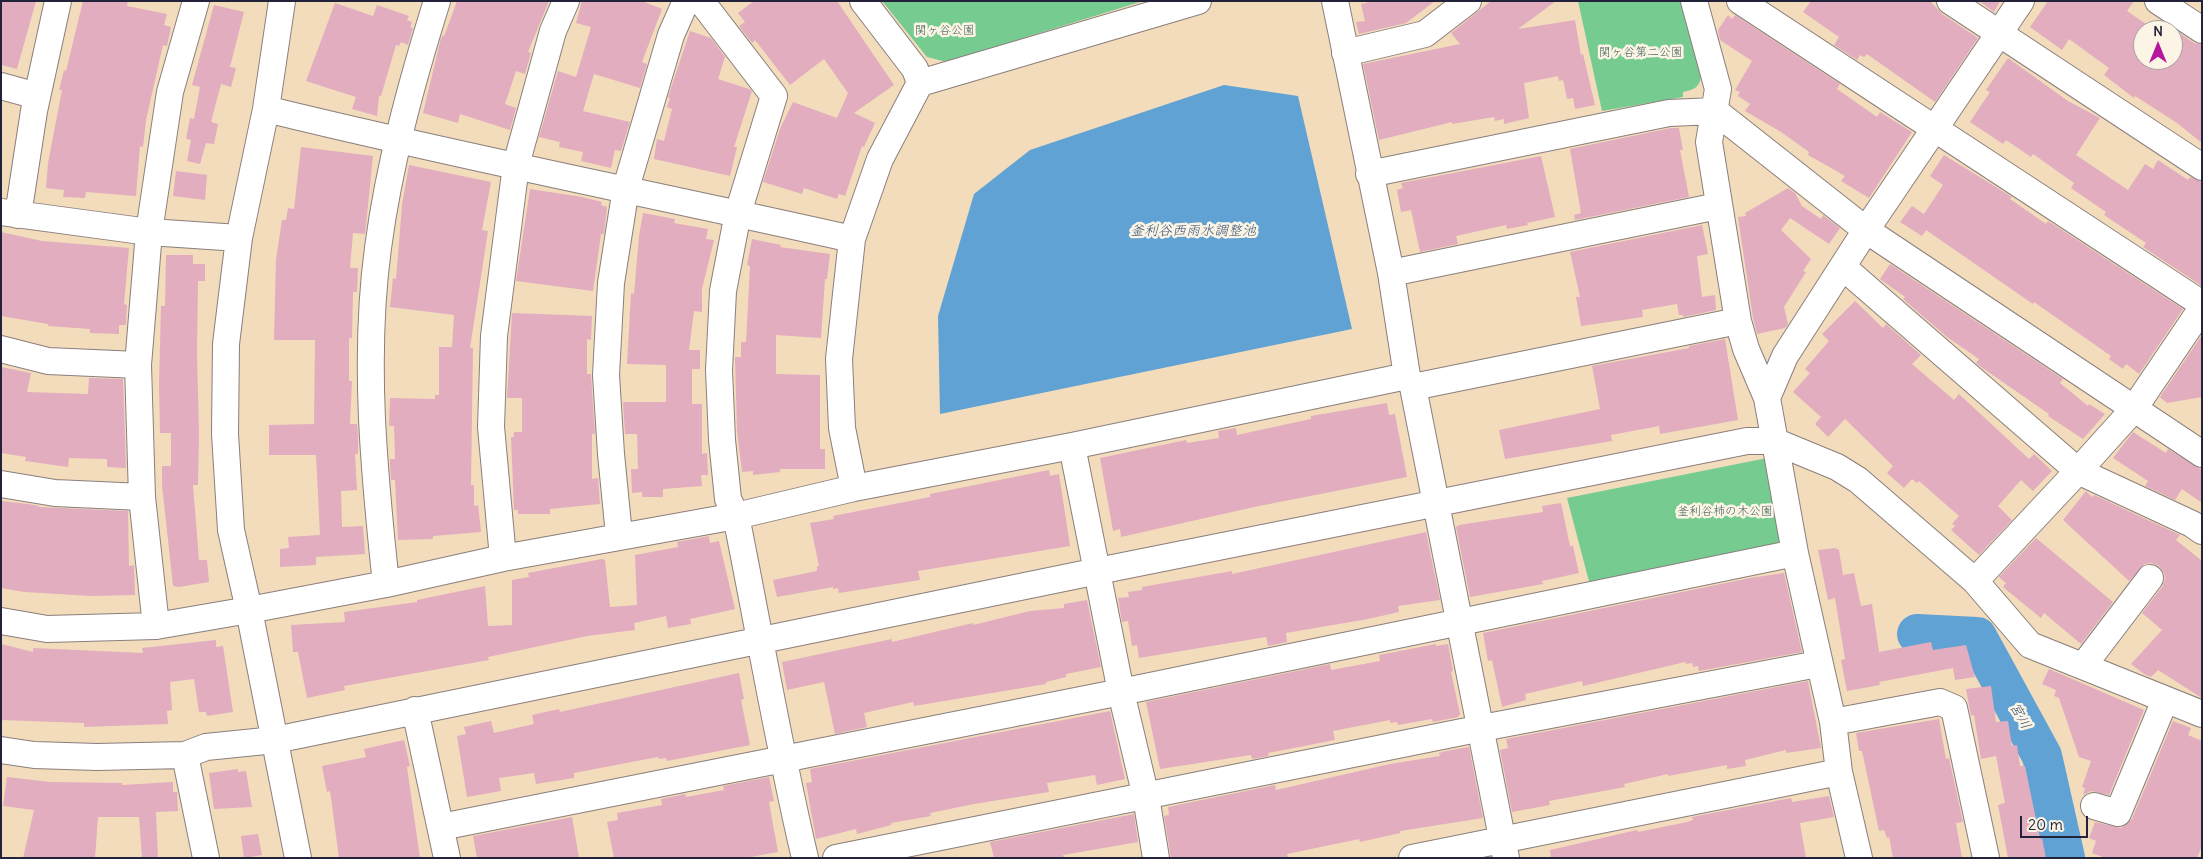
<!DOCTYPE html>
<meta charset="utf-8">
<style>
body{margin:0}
#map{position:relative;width:2203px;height:859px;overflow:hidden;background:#f2dcbc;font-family:Delius,sans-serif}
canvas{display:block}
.frame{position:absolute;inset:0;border:2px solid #22223b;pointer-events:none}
.north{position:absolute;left:2133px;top:20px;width:50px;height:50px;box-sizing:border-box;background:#fcf5e5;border:1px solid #a5a1a1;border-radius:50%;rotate:0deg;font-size:14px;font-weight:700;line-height:20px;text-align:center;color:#22223b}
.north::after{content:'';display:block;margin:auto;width:18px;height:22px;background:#b5179e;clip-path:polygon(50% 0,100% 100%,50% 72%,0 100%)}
.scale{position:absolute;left:2020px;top:816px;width:68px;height:22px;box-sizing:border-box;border:2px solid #22223b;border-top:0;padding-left:6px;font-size:15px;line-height:18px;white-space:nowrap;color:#22223b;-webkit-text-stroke:4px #fcf5e5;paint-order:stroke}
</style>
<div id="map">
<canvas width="2203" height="859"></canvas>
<div class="frame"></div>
<div class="north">N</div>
<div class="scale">20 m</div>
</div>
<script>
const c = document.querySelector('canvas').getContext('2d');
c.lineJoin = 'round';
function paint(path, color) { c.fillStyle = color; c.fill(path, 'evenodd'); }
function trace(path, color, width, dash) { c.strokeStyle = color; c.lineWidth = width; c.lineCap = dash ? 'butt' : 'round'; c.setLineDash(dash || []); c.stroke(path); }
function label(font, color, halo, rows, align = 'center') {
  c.font = font + ' Delius,"Klee One",sans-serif'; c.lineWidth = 5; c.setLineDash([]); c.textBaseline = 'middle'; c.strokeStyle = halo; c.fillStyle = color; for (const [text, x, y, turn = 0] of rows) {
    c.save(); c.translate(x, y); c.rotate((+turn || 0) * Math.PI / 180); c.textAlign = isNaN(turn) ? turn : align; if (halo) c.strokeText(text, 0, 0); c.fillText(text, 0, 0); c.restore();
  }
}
paint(new Path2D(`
 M882 1H1143L946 62 927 57Z
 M1578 1H1681L1701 77C1699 88 1693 90 1683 92V97L1602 111Z
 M1767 458 1786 542 1590 585 1567 498Z`), '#76cc90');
paint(new Path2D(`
 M1224 85 1298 96 1352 329 940 414 938 316 974 194 1030 150Z`), '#60a2d4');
trace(new Path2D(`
 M1917 634 1977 637 2042 756 2065 858`), '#60a2d4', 40);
paint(new Path2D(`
 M1 1H36L17 69 1 65Z
 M83 1H128L127 6 167 14 164 25 171 27 167 46 163 45 146 120 143 147 140 146 136 196 86 192 85 198 63 197 64 190 46 188 48 163 62 90H59L64 70 66 71Z
 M457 1H549L528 52 531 53 525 74 516 71 505 104 516 108 510 130 460 114 458 123 423 113 441 38 445 34Z
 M582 1H642L662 9 642 62 647 64 640 88 594 74 583 111 630 122 621 151 615 150 611 168 581 161 583 152 559 147 560 142 539 137 558 71 576 77 591 27 576 23Z
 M754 1H837L894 85 854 113 875 123 864 147 862 146 845 196 839 194 837 199 804 188 802 194 763 182 780 129 793 102 837 118 848 93 824 59 790 85 755 40 752 43 739 26 745 22 738 13Z
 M1374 1H1435L1406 23 1359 34 1356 22 1365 21 1361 4Z
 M1491 1H1556L1518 29 1575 20 1581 55 1583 54 1595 105 1575 109 1573 98 1567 99 1563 80 1559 81 1558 76 1524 83 1529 118 1504 124V119L1495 121 1494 117 1452 124V122L1379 140 1363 64 1460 44 1451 33Z
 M1811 1H1930L1942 14 1978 38 1935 102 1867 54 1864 57 1860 55 1857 60 1834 45 1839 37 1803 12Z
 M1979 1H2000L1994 12Z
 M2048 1H2134L2127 11 2155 30H2143V60H2173V30H2156L2162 21 2194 43 2202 45V143L2177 123 2135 96 2134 98 2104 75 2109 68 2069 39 2062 50 2030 27Z
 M335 3 373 16 377 5 409 16 407 20 412 22 410 27 413 28 408 45 401 42 399 46 396 45 381 96H379L377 116 352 109 356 97 306 81Z
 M214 5 244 12 230 67 236 68 231 87 221 84 211 122 218 124 214 144 206 143 200 164 187 161 191 140 186 139 190 118 194 119 200 87 192 85Z
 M1728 15 1732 19 1735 15 1840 84 1837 89 1877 117 1880 112 1912 132 1869 198 1841 181 1845 176 1808 155 1809 152 1781 132 1745 111 1750 104 1738 96 1740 92 1735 90 1752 61 1720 40 1718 30Z
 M690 31 711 38 725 57 718 79 749 89 752 91 734 147H737L730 176 654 159 657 139 664 141 672 109 667 107 670 98 668 97Z
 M2008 58 2068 101 2100 118 2076 155 2128 190 2145 164 2153 169 2158 160 2188 180 2190 177 2202 182V286L2143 247 2146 243 2104 215 2106 212 2071 188 2074 183 2033 154 2031 157 2006 140 2003 144 1970 122 1990 92 1986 90Z
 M1671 128H1679L1683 150H1680L1689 197 1575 220 1574 215 1581 213 1570 149Z
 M301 147 373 156 365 234 353 233 350 268H358L357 292H353L352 338H349V381H352L350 424H357L358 435V454H355L357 490 341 491 342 527 363 526 365 554 316 557V565L280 567V549L289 548 288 537 320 535 316 455H269V425L314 424 315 340H274L276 259 282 220H286L288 208 294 209Z
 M1944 155 2012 197 2010 199 2046 224 2048 221 2183 309 2139 374 2126 364 2123 369 2109 359 2111 356 2034 302 2033 304 1926 230 1922 236 1900 222 1912 206 1924 214 1943 185 1930 176Z
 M1541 156 1555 217 1527 223 1528 225 1507 229 1506 225 1456 236 1458 244 1420 252 1411 210 1401 212 1397 190 1403 188 1401 183Z
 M409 165 491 182 482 230 488 231 470 348H473L471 485H474V506L478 505 481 532 433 536V539L398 540 395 480H391L390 464V459H395L394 426H389L390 398 435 399V395H439V347H452L454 315 390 307 393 278 396 279 402 205Z
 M176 171 207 175 205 200 173 196Z
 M1788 188 1795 193 1802 206 1821 219 1823 215 1840 228 1829 244 1790 218 1781 230 1811 259 1803 271 1806 272 1784 307 1788 324 1785 328 1757 334 1753 318 1738 217 1746 216 1745 213Z
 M530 189 582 197 602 202 601 205 607 207 604 234H601L593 291 516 281Z
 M643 213 675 219 674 223 708 229 706 239 714 240 702 289V312L694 311 689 350H700V369H692V404H702V454L707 453 708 475H701L702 486 663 489V497H642V492L632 493 631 469H638L637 434H625L623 402H666V365L627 364 631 293 634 294 639 236Z
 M1702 225 1708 254 1697 256 1702 297 1715 295 1716 310 1683 317V315H1679L1677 304 1642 310 1643 317 1581 326 1576 297H1580L1570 252Z
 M1 232 42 241 129 248 124 304 127 305 126 325H119V334L90 333V329L48 326V324L1 316Z
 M752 239 781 245 780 247 830 254 827 279H825L821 338 776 335V374L820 375V449H825V469H780V472L753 475V471L742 472 737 430 735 357H741V342H746L750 266 747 265Z
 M166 255H193V264H205V281H198L197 355 199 433 198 485H193L199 560H207L209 582 179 587 173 586 162 485V466H171V433H160L159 384 161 306H165Z
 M1890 264 2063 379 2060 383 2088 406 2089 404 2105 414 2083 439 2048 416 2049 414 1981 367 1976 363 1979 359 1947 337 1903 299 1905 297 1880 279Z
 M1855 301 1883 328 1886 324 1921 355 1912 364 1954 400 1959 394 2029 459 2034 454 2052 471 2033 491 2021 480 1998 506 2012 520 1979 555 1951 530 1955 526 1952 524 1959 516 1919 481 1917 483 1912 479 1904 488 1887 473 1893 466 1845 419 1828 437 1815 424 1821 417 1793 392 1810 373 1805 369 1829 341 1822 334Z
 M512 313 592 316 591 340 587 339V374H591L595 434H592V479L598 478 600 504 550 509V514H518V510H514L511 437H514V432H522V398H507Z
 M2202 335V397L2167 403 2160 397Z
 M1725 339 1738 420 1660 434 1659 426 1611 435 1612 441 1505 459 1499 430 1600 409 1592 366 1689 348V346Z
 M1 367 31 373 27 392 88 394 89 378 123 379 126 468 107 467V459L69 458 68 467 25 461 26 457 1 453Z
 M1387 403 1389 415 1395 414 1407 477 1254 507 1121 537 1120 529 1113 531 1100 458 1186 440 1187 443 1219 438 1218 431 1236 428 1237 435 1311 419V416Z
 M2133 432 2166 453 2168 449 2202 470V503L2182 489 2175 500 2145 486 2148 481 2113 458Z
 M1049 470 1050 476 1059 474 1070 546 918 571 920 580 839 593 838 588 833 589V587L777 597 773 580 817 571V566H819L810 523 834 519 833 516 930 497V494Z
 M2086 491 2092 497 2094 495 2180 535 2176 540 2202 561V698L2158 670 2151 677 2144 674 2131 664 2162 630 2142 613 2162 587 2165 579 2164 573 2159 566 2151 563 2145 564 2129 581 2063 520Z
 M1 501 28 504 39 506V507L128 511 129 566 134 565 135 595 92 596 24 592 1 588Z
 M1561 503 1570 546H1573L1579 573 1542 581 1543 584 1470 597 1456 527 1459 525 1543 512 1542 506Z
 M1426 532 1440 600 1398 606 1399 612 1368 619 1286 633 1287 642 1268 646 1266 637 1139 658 1137 645 1132 646 1128 621 1122 622 1118 598 1129 597 1128 592 1142 590V587L1232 571V574Z
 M709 536 710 543 719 541 735 609 690 619 691 624 668 628 666 616 634 623 635 630 587 636 488 657 489 660 344 686 345 690 307 698 298 652H293L291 625 345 622 344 612 417 602V600L485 586 488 626 512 625V580L529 577 528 573 602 559 605 560 610 607 637 605 635 555 678 547 677 542Z
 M2036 538 2113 602 2081 644 2044 613 2041 618 2003 587 2006 583 1999 577Z
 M1835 548 1839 550 1843 575 1854 573 1861 606 1872 604 1879 652 1931 642 1933 650 1966 645 1975 677 1955 680 1953 668 1879 682 1880 685 1847 691 1841 660 1845 659 1835 598 1828 600 1818 550Z
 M1784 573 1802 652 1699 671 1698 666 1693 667 1692 663 1686 664 1685 662 1583 686 1582 681 1525 694 1526 700 1502 707 1492 660 1488 661 1483 633 1750 578Z
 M1087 600 1101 667 1066 674V677L1046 682V684L914 706 913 702 864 713 867 727 835 734 824 682 787 690 782 662 892 639V642L973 623V625L1030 611 1064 608V604Z
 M216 640V647L223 646 233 712 207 716 206 712H199L194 679 170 682 172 710 167 711 168 724 84 727V723L1 720V644L33 652V648L143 653 142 648Z
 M1436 644V646L1448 644 1453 671 1451 672 1460 714 1458 717 1433 722 1432 719 1398 725 1397 722 1390 723V720L1333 731 1335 740 1268 753 1269 756 1252 759 1251 755 1160 769 1146 702 1330 664 1331 670 1380 661 1379 655Z
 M2049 669 2144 710 2109 795 2091 791 2083 795 2085 788 2082 787 2091 761 2079 757 2059 698 2054 696 2056 690 2042 684Z
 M739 673 744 699 741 700 750 745 667 761 666 758 659 759 658 757 574 773V778L536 784 534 773 499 778 501 791 467 797 457 736 466 734 464 727 491 721 494 733 534 724 532 715 559 709 560 712Z
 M1808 681 1821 748 1786 753V750L1745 760 1746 766 1727 769V765L1668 776V774L1624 784 1625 787 1549 801 1550 805 1512 812 1500 750 1508 748 1506 739Z
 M1991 686 1996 722 2008 721 2012 746 2017 745 2020 766H2025L2040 839 2042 838 2046 858H2008L1998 805 2005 803 1996 756 1981 759 1974 715 1971 716 1966 689Z
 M1110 711 1125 779 1097 785 1095 775 1047 783 1049 792 974 804 930 813 931 816 891 823V825L857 834 856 829 816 839 806 783 812 782 810 769Z
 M1939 719 1946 759 1949 758 1963 822 1956 823 1962 858H1893L1889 837 1887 838 1884 830 1879 831 1862 751H1859L1856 733Z
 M2173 721 2191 728 2188 735 2202 741V846L2197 858H2105L2092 853 2096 841 2089 838 2095 822 2121 828 2132 819Z
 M404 740 410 766 407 767 420 858H339L330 791 327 792 322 766 366 757 364 749Z
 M1469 747 1483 818 1400 831V833L1360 842 1359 839 1287 854 1288 858H1171L1164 816 1169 815 1168 807 1275 785 1276 790 1390 764 1440 756 1439 753 1446 751Z
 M238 769V772L246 771 252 807 214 809 209 773Z
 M7 777 50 782 122 783V785L173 782V792H177L178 811 156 812 158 858H142L139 817H98L95 858H23L34 810 3 806Z
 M769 777 774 801 769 802 778 852 745 858H614L607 822 618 820 617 813 662 805 661 799 685 794 686 797 724 790 723 786Z
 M1829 796 1834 817 1800 823 1806 858H1551L1550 850 1637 830 1638 832 1687 822 1693 820 1692 817 1791 798 1792 802Z
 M1134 814 1138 842 1063 855 1064 858H994L990 842Z
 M572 817 579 858H477L473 836Z
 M258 834 262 855 244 858 241 836Z`), '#e2adbf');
const minor = new Path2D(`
 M282 1 266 109 239 238 226 344 225 434 231 530 249 610 298 858
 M701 1 774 96 738 213 723 291 719 370 722 440 728 499 736 516C759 630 778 744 805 858
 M1335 1 1391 273 1407 376 1413 387 1506 858
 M1694 1 1718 89 1709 142 1738 321 1746 349 1767 398
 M1740 1 2202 304
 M1950 1 2202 167
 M2158 1 2202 30
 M1345 53 1425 34 1468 1
 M920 83 1198 1
 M1 86 37 96
 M266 109C460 157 657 195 852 239
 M1369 174 1669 113 1715 111 1866 230 2202 454
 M1 212 149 232 239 238
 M18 215 34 111 58 1
 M1844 268 2078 471 1975 581
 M1391 273 1718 206
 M2202 308 2133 410 2078 471 2192 524 2202 531
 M1 349 48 361 138 365
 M1413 387 1738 321
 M1072 446 1121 692 1146 797 1156 858
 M1 484 55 493 142 497
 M854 488 842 428 839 359 852 239 880 159 920 83 915 69 863 1
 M619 535 611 454 606 375 611 283 626 188 671 35 686 1
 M503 558 491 427 494 336 516 165 553 31 566 1
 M386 584C374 472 363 359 378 248 389 164 412 81 437 1
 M1 621 47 629 156 626 249 610 386 584 503 558 736 516 854 488 1072 446 1407 376
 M156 626 142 497 138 365 149 232 170 92 196 1
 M2083 666 2150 578
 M415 710 447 858
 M1833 722 1940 702 1954 708 1986 858
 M1 750 34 755 97 757 185 755 206 747 275 740 1098 571 1747 441H1774L1837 467 1858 480 1975 581 2030 645 2202 714
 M185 755 206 858
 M2094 806 2118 813 2165 700
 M441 827 1121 692 1795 553
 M836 858 1482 728 1818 664
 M1412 858 1839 772
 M1859 858 1839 772 1833 722 1795 553 1767 398 1785 356 1866 230 2021 1`);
trace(minor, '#8a7f7c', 28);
trace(minor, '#fff', 26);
label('12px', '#3f5e59', '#fcf5e5', [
 ["関ヶ谷公園",945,31],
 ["関ヶ谷第二公園",1641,53],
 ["釜利谷柿の木公園",1725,512]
]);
label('italic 14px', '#3b5578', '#fcf5e5', [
 ["釜利谷西雨水調整池",1193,231],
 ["宮川",2020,716,61]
]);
</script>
